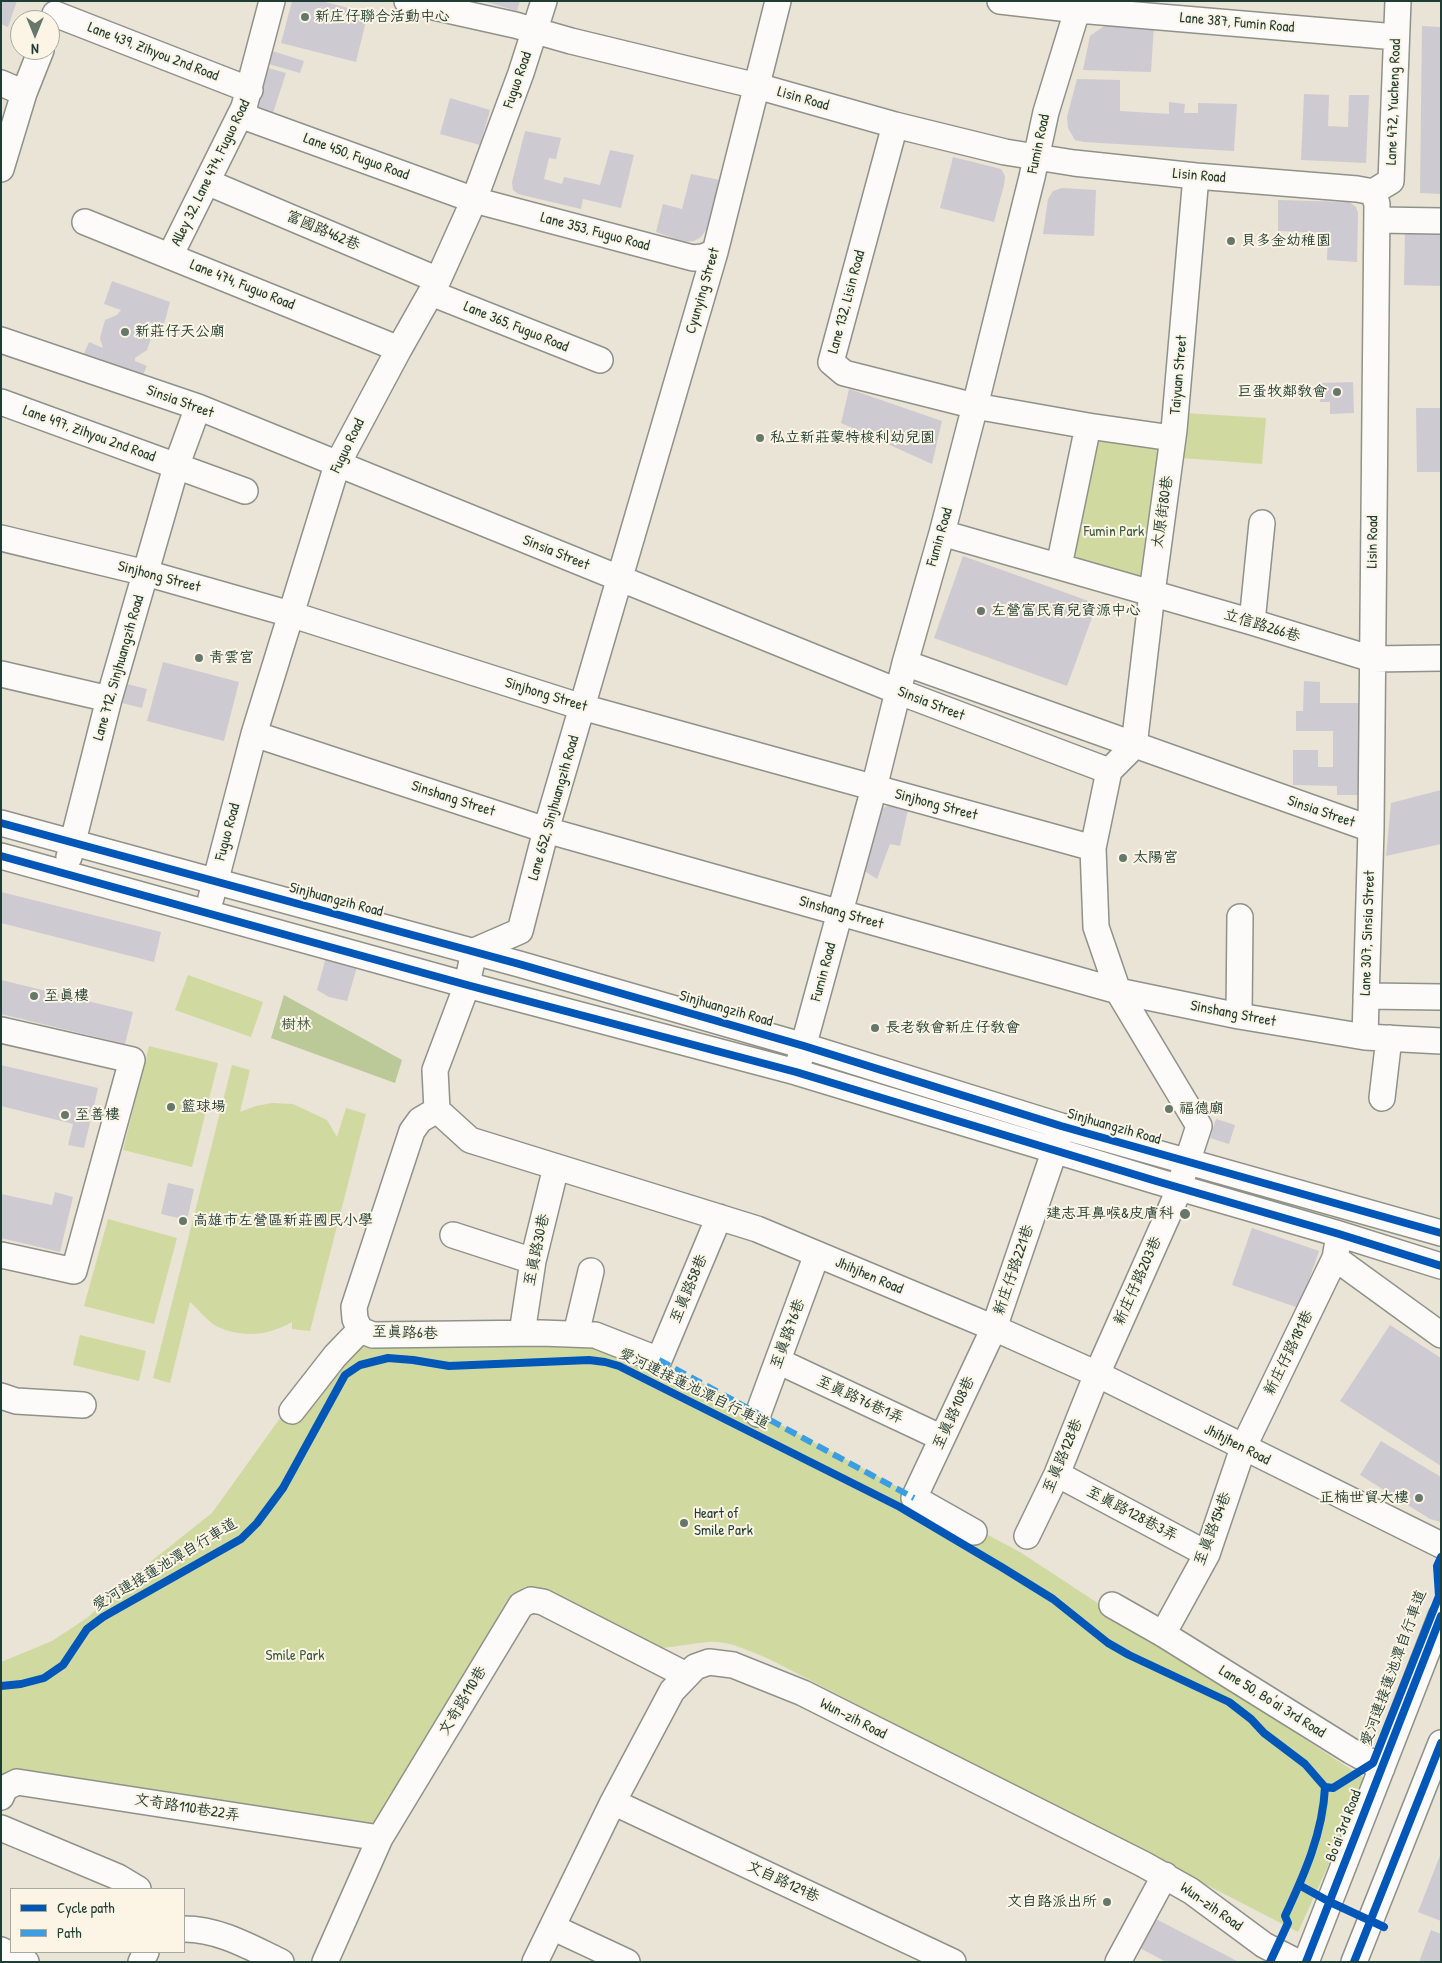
<!DOCTYPE html>
<meta charset="utf-8">
<style>
body{margin:0}
#map{position:relative;width:1442px;height:1963px;overflow:hidden;background:#e9e4d5;font-family:"Patrick Hand",sans-serif}
canvas{display:block}
.frame{position:absolute;inset:0;border:2px solid #1f3d34;pointer-events:none}
.legend{position:absolute;left:10px;top:1888px;width:175px;height:65px;box-sizing:border-box;background:#fcf5e5;border:1px solid #a4ab9e;margin:0;padding:6px 9px;list-style:none;font-size:15px;color:#1f3d34}
.legend li{display:flex;align-items:center;gap:10px;height:25px}
.legend b{width:25px;border:1px solid #a4ab9e}
.north{position:absolute;left:10px;top:10px;width:50px;height:50px;box-sizing:border-box;background:#fcf5e5;border:1px solid #a4ab9e;border-radius:50%;rotate:180deg;font-size:14px;font-weight:700;line-height:20px;text-align:center;color:#1f3d34}
.north::after{content:'';display:block;margin:auto;width:18px;height:22px;background:#66776c;clip-path:polygon(50% 0,100% 100%,50% 72%,0 100%)}
</style>
<div id="map">
<canvas width="1442" height="1963"></canvas>
<div class="frame"></div>
<ul class="legend">
<li><b style="height:6px;background:#0057b8"></b>Cycle path</li>
<li><b style="height:6px;background:#3c9ee2"></b>Path</li>
</ul>
<div class="north">N</div>
</div>
<script>
const c = document.querySelector('canvas').getContext('2d');
c.lineJoin = 'round';
function paint(path, color) { c.fillStyle = color; c.fill(path, 'evenodd'); }
function trace(path, color, width, dash) { c.strokeStyle = color; c.lineWidth = width; c.lineCap = dash ? 'butt' : 'round'; c.setLineDash(dash || []); c.stroke(path); }
function label(font, color, halo, rows, align = 'center') {
  c.font = font + ' "Patrick Hand","LXGW WenKai TC",sans-serif'; c.lineWidth = 4; c.setLineDash([]); c.textBaseline = 'middle'; c.strokeStyle = halo; c.fillStyle = color; for (const [text, x, y, turn = 0] of rows) {
    c.save(); c.translate(x, y); c.rotate((+turn || 0) * Math.PI / 180); c.textAlign = isNaN(turn) ? turn : align; if (halo) c.strokeText(text, 0, 0); c.fillText(text, 0, 0); c.restore();
  }
}
paint(new Path2D(`
 M1185 413 1266 418 1262 464 1182 458Z
 M1091 438 1166 450 1148 584 1066 561Z
 M188 975 263 1002 251 1037 175 1010Z
 M149 1046 218 1063 192 1167 123 1150Z
 M232 1065 250 1070 240 1112 256 1106 272 1103 293 1104 327 1120 337 1137 346 1108 366 1114 310 1331 292 1329V1322C269 1336 238 1339 213 1324 205 1318 198 1309 190 1302L170 1383 153 1378Z
 M108 1219 177 1238 154 1324 84 1306Z
 M522 1333 659 1360 1020 1552 1367 1780 1298 1932 769 1659C751 1652 729 1640 708 1642 693 1643 677 1647 661 1648L525 1586 380 1838 7 1772 1 1782V1662L52 1641 87 1618 140 1570 212 1513 339 1336Z
 M80 1335 146 1351 139 1381 73 1365Z`), '#d0daa0');
paint(new Path2D(`
 M284 995 402 1060 395 1083 271 1038Z`), '#bbc998');
paint(new Path2D(`
 M1 1H17L8 27 1 24Z
 M292 1H321L368 13 356 62 281 43Z
 M483 1H520L517 11Z
 M1107 24 1154 25 1151 72 1083 70 1090 36Z
 M1422 26 1441 27V194L1420 193Z
 M266 49 304 61 300 73 262 62Z
 M261 66 286 73 272 116 255 112Z
 M1077 79 1120 80V111L1169 114V102L1185 104 1184 113H1198V103L1237 104 1234 151 1084 142 1075 140 1068 128 1067 117Z
 M1304 94 1329 95 1328 126 1348 127 1349 95H1369L1366 163 1301 160Z
 M450 98 490 110 480 145 440 134Z
 M525 131 561 138 556 159 549 158 544 179 562 184 564 177 600 185 610 150 634 155 621 208 583 199 581 209 518 194 513 190 512 182Z
 M953 157 1001 169 1005 176 1004 185 994 222 940 208Z
 M691 174 720 180 706 230 701 237 694 241 685 242 656 232 663 204 682 209Z
 M1062 188 1096 190 1094 236 1043 234 1048 199 1053 191Z
 M1278 200 1349 202 1356 207 1358 213 1357 262 1327 260 1328 233 1278 231Z
 M1405 230 1441 231V286L1404 285Z
 M112 281 170 302 163 328 147 321 151 338 147 350 135 358V361L147 366 139 383 80 363 89 342 103 348 100 338 105 320 117 315 121 310 104 304Z
 M1353 382 1354 413 1330 414V402H1320V383Z
 M849 389 942 421 932 464 841 423Z
 M1416 408H1441V472H1417Z
 M963 556 1097 604 1067 686 934 638Z
 M163 662 239 682 224 741 147 721Z
 M1304 681 1320 682V703H1364L1363 795H1337V786L1293 785V750H1318V767H1333V731H1296V711H1303Z
 M127 684 147 689 142 708 122 703Z
 M1441 790V844L1386 856 1391 803Z
 M895 802 909 805 900 846 890 844 877 879 863 870 876 834 873 833 879 810Z
 M1 892 161 932 154 962 1 923Z
 M326 957 357 967 347 1001 329 997 317 990Z
 M1 980 133 1012 125 1044 1 1014Z
 M1 1065 98 1088 84 1148 68 1145 73 1124 1 1106Z
 M1216 1119 1235 1125 1229 1144 1210 1138Z
 M168 1183 194 1189 187 1220 161 1214Z
 M55 1192 73 1197 60 1252 1 1238V1194L52 1205Z
 M1252 1228 1319 1251 1299 1308 1232 1285Z
 M1390 1325 1441 1358V1466L1340 1401Z
 M1381 1441 1441 1477V1522L1430 1519 1360 1475Z
 M1441 1853V1921L1418 1912Z
 M1156 1919 1239 1962H1166L1140 1948Z
 M1431 1930 1441 1934V1962H1419Z`), '#cecad1');
const minor = new Path2D(`
 M407 1 515 25 571 41 757 86 895 125 1005 152 1074 163 1196 176 1357 189 1373 192 1377 204 1371 829 1365 1037
 M778 1 715 252 546 830 520 931 474 951 467 985 435 1070 437 1110 470 1140 757 1229 994 1328 1097 1374 1441 1545
 M1000 1 1078 10 1396 37
 M55 14 250 90
 M1 83 24 93
 M244 107 246 114 251 119 474 200 693 258 703 257 715 252
 M895 125 831 362 844 373 975 406 1088 426 1165 437 1174 430 1196 176
 M1 169 24 93 41 50
 M207 182 438 280
 M1373 192 1391 181 1398 1
 M1377 220 1441 221
 M85 222 399 349
 M170 256 244 107 272 1
 M431 293 600 360
 M1 340 198 407 897 691 1109 771
 M1 402 245 491
 M942 533 1252 622 1372 659 1441 658
 M1 538 146 573 290 614 582 707 1093 848
 M1059 566 1088 426
 M1252 622 1262 523
 M905 663 1371 829
 M1 674 109 699
 M254 734 546 830 1118 991 1239 1016 1365 1037 1441 1041
 M1 823 519 964 804 1046 1061 1126 1441 1233
 M1 856 467 985 796 1072 1156 1181 1339 1234 1441 1266
 M69 857 109 699 176 467 198 407
 M211 898 254 734 337 465 399 349 438 280 474 200 521 73 544 1
 M1366 996 1441 997
 M1239 1016 1240 917
 M1 1030 132 1060 74 1271 1 1255
 M799 1062 874 788 905 663 942 533 975 406 1032 177 1046 112 1080 1
 M1382 1098 1389 1038
 M437 1110 420 1120 412 1131 354 1307 355 1319 360 1330 373 1335 541 1333 595 1335 659 1360 719 1217
 M453 1235 533 1261
 M1338 1241 1335 1258 1441 1335
 M522 1333 533 1261 556 1167
 M576 1334 591 1271
 M778 1361 942 1438
 M1 1396 16 1401 83 1405
 M292 1411 335 1356 360 1330
 M758 1414 817 1254
 M1057 1474 1207 1554
 M974 1532 914 1498 994 1328 1052 1158 1059 1134
 M1027 1536 1057 1474 1097 1374 1175 1199 1199 1126 1118 991 1096 927 1093 848 1109 771 1134 746 1152 593 1174 430
 M1112 1605 1163 1634 1351 1751 1382 1768
 M1163 1634 1207 1554 1243 1448 1335 1258
 M1 1797 5 1788 17 1782 380 1838
 M613 1802 953 1962
 M1 1828 118 1877 138 1889
 M552 1927 627 1962
 M184 1929C219 1929 250 1947 281 1962
 M1 1950 26 1962
 M141 1962 146 1952
 M325 1962 380 1838 521 1605 531 1600 543 1602 686 1675
 M535 1962 613 1802 672 1691 695 1667 709 1662 733 1665 803 1693 1143 1864 1191 1891 1264 1945 1297 1962
 M1118 1962 1165 1875
 M1306 1962 1441 1616
 M1354 1962 1441 1743`);
trace(minor, '#8f9289', 28);
trace(minor, '#fcfbf9', 25);
trace(new Path2D(`
 M659 1360 914 1498`), '#3c9ee2', 6, [12, 6]);
trace(new Path2D(`
 M1 823 519 964 804 1046 1061 1126 1441 1233
 M1 856 467 985 796 1072 1156 1181 1339 1234 1441 1266
 M1 1686 21 1684 44 1678 63 1665 87 1629 103 1617 241 1539 257 1523 283 1488 345 1375 360 1365 388 1358 413 1360 449 1366 589 1360 605 1362 619 1366 900 1507 1003 1568 1053 1599 1108 1643 1129 1655 1229 1702 1251 1719 1264 1733 1305 1764 1325 1787 1333 1788 1373 1763 1439 1596 1437 1566 1441 1557
 M1299 1885 1330 1902 1384 1927
 M1270 1962 1288 1923 1285 1916C1304 1875 1323 1833 1325 1787
 M1306 1962 1441 1616
 M1354 1962 1441 1743`), '#0057b8', 8);
for (const [x, y, r, color] of [
 [305,17,5,"#66776c"],
 [1231,241,5,"#66776c"],
 [125,332,5,"#66776c"],
 [1337,392,5,"#66776c"],
 [760,438,5,"#66776c"],
 [981,611,5,"#66776c"],
 [199,658,5,"#66776c"],
 [1123,858,5,"#66776c"],
 [34,996,5,"#66776c"],
 [875,1028,5,"#66776c"],
 [171,1107,5,"#66776c"],
 [1169,1109,5,"#66776c"],
 [65,1115,5,"#66776c"],
 [1185,1214,6,"#66776c"],
 [183,1221,5,"#66776c"],
 [1419,1498,5,"#66776c"],
 [684,1523,5,"#66776c"],
 [1107,1902,5,"#66776c"]
]) { const dot = new Path2D(); dot.arc(x, y, r, 0, 2 * Math.PI); c.fillStyle = color; c.fill(dot); trace(dot, '#fcf5e5', 2); }
label('15px', '#1f3d34', '#fcf5e5', [
 ["新庄仔聯合活動中心",315,17],
 ["貝多金幼稚園",1241,241],
 ["新莊仔天公廟",135,332],
 ["巨蛋牧鄰教會",1327,392,"right"],
 ["私立新莊蒙特梭利幼兒園",770,438],
 ["左營富民育兒資源中心",991,611],
 ["青雲宮",209,658],
 ["太陽宮",1133,858],
 ["至真樓",44,996],
 ["長老教會新庄仔教會",885,1028],
 ["籃球場",181,1107],
 ["福德廟",1179,1109],
 ["至善樓",75,1115],
 ["建志耳鼻喉&皮膚科",1174,1214,"right"],
 ["高雄市左營區新莊國民小學",193,1221],
 ["正楠世貿大樓",1409,1498,"right"],
 ["Heart of",694,1514],
 ["Smile Park",694,1531],
 ["文自路派出所",1097,1902,"right"]
], 'left');
label('15px', '#1f3d34', '#fcf5e5', [
 ["Lane 387, Fumin Road",1237,23,5],
 ["Lane 439, Zihyou 2nd Road",153,52,21],
 ["Fuguo Road",518,80,-71],
 ["Lisin Road",803,99,16],
 ["Lane 472, Yucheng Road",1394,102,-88],
 ["Fumin Road",1039,144,-78],
 ["Lane 450, Fuguo Road",356,157,20],
 ["Alley 32, Lane 474, Fuguo Road",211,173,-64],
 ["Lisin Road",1199,176,5],
 ["富國路462巷",323,231,23],
 ["Lane 353, Fuguo Road",595,232,15],
 ["Lane 474, Fuguo Road",242,285,22],
 ["Cyunying Street",703,291,-74],
 ["Lane 132, Lisin Road",847,302,-75],
 ["Lane 365, Fuguo Road",516,327,22],
 ["Taiyuan Street",1179,375,-85],
 ["Sinsia Street",180,402,20],
 ["Lane 497, Zihyou 2nd Road",89,434,20],
 ["Fuguo Road",348,446,-64],
 ["太原街80巷",1163,512,-82],
 ["Fumin Road",940,537,-74],
 ["Lisin Road",1373,542,-89],
 ["Sinsia Street",556,553,22],
 ["Sinjhong Street",159,577,15],
 ["立信路266巷",1262,626,17],
 ["Lane 712, Sinjhuangzih Road",119,668,-74],
 ["Sinjhong Street",546,695,17],
 ["Sinsia Street",931,704,21],
 ["Sinshang Street",453,799,18],
 ["Sinjhong Street",936,805,15],
 ["Lane 652, Sinjhuangzih Road",554,808,-74],
 ["Sinsia Street",1321,812,19],
 ["Fuguo Road",228,832,-75],
 ["Sinjhuangzih Road",336,900,15],
 ["Sinshang Street",841,913,16],
 ["Lane 307, Sinsia Street",1368,933,-88],
 ["Fumin Road",824,972,-75],
 ["Sinjhuangzih Road",726,1009,16],
 ["Sinshang Street",1233,1014,11],
 ["Sinjhuangzih Road",1114,1127,16],
 ["至真路30巷",537,1250,-78],
 ["新庄仔路221巷",1014,1270,-71],
 ["Jhihjhen Road",869,1276,23],
 ["新庄仔路203巷",1138,1281,-66],
 ["至真路58巷",689,1289,-67],
 ["至真路6巷",405,1333,2],
 ["至真路76巷",788,1334,-70],
 ["新庄仔路181巷",1289,1353,-64],
 ["愛河連接蓮池潭自行車道",694,1389,26],
 ["至真路76巷1弄",860,1400,25],
 ["至真路108巷",954,1413,-65],
 ["Jhihjhen Road",1237,1445,27],
 ["至真路128巷",1063,1456,-67],
 ["至真路128巷3弄",1132,1514,28],
 ["至真路154巷",1213,1529,-69],
 ["愛河連接蓮池潭自行車道",165,1565,-31],
 ["愛河連接蓮池潭自行車道",1394,1668,-70],
 ["文奇路110巷",463,1701,-59],
 ["Lane 50, Bo'ai 3rd Road",1272,1702,32],
 ["Wun-zih Road",853,1719,27],
 ["文奇路110巷22弄",187,1808,9],
 ["Bo'ai 3rd Road",1344,1826,-69],
 ["文自路129巷",783,1882,25],
 ["Wun-zih Road",1211,1907,35]
]);
label('15px', '#3e5b41', '#fcf5e5', [
 ["Fumin Park",1114,532],
 ["樹林",296,1025],
 ["Smile Park",295,1656]
]);
</script>
